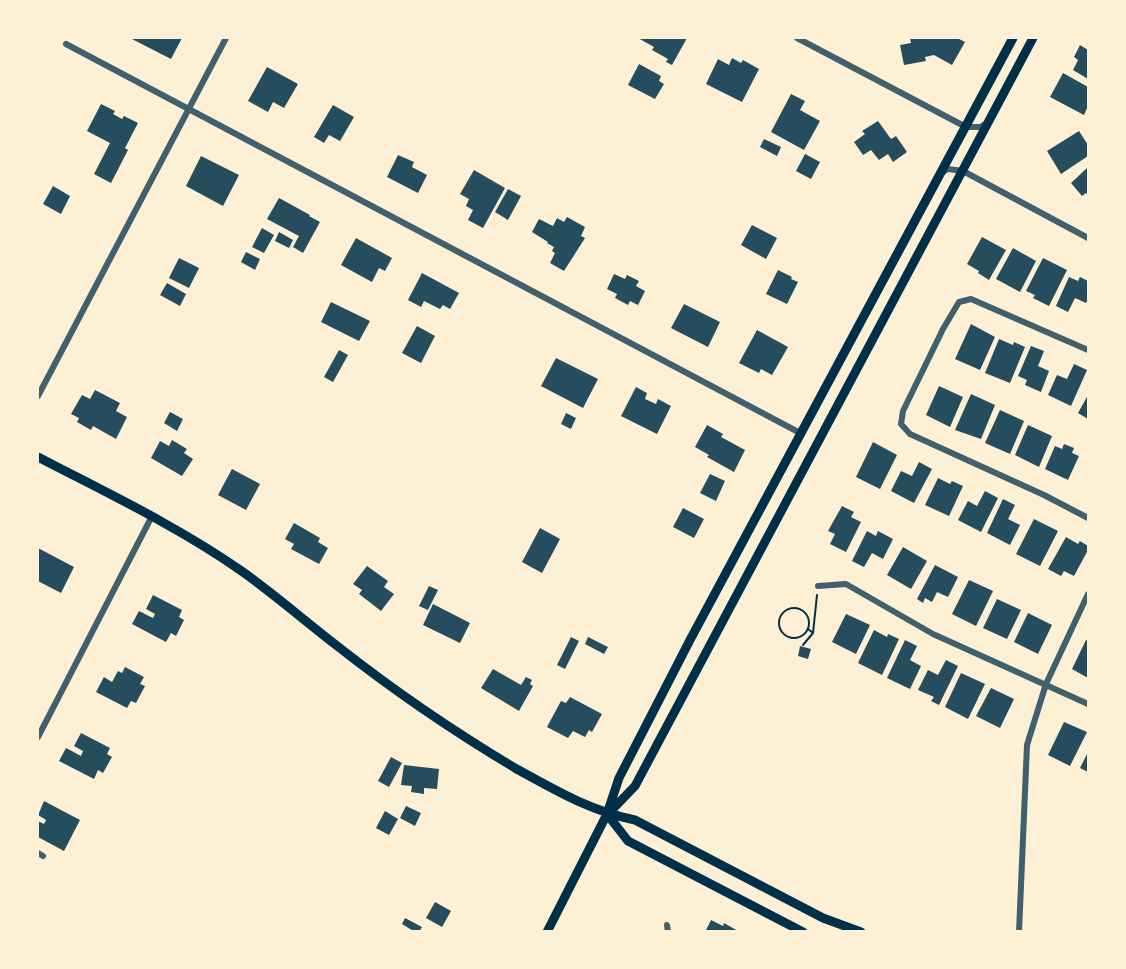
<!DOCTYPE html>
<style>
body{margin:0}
#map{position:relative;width:1126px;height:969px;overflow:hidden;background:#fdf0d5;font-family:Cabin,sans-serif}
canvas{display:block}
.frame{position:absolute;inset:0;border:39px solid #fdf0d5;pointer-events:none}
</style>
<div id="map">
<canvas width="1126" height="969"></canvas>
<div class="frame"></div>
</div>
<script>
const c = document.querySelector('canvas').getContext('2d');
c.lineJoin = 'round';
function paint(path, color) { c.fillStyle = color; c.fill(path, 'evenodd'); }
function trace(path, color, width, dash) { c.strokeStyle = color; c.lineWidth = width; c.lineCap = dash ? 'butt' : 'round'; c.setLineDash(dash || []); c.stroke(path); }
paint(new Path2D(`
 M130 38H182L171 59Z
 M638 38H687L672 65 666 62 668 59 652 50 654 47Z
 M910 38H957L965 42 952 65 934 55 925 57 926 61 904 65 900 45 911 43Z
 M1080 45 1088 50V79L1073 70 1078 60 1074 57Z
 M732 58 741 63 743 60 759 69 742 102 706 84 718 59 729 65Z
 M639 64 661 76 659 81 664 84 655 99 628 85Z
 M267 67 298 84 284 108 273 102 268 112 248 101Z
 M1063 73 1088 87V106L1084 115 1050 97Z
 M791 94 805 101 800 110 820 121 804 150 771 132Z
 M101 104 115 111 113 114 122 119 124 116 138 123 125 148 128 150 111 183 94 174 110 143 87 131Z
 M333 105 354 117 340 141 329 135 324 143 314 137Z
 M878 121 891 139 896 136 907 152 893 162 888 154 879 160 871 150 863 155 854 142 865 134 862 131Z
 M1079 131 1088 145V156L1061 174 1047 151Z
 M764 139 781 147 777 156 760 147Z
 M805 154 820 162 811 179 796 171Z
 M398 155 414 162 412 167 427 175 418 193 387 177Z
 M201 156 239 175 223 206 186 186Z
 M1087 168 1088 196 1086 193 1082 196 1071 183Z
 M474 170 505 188 483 228 468 220 473 210 466 206 469 199 460 194Z
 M53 186 70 196 61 214 43 204Z
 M508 189 521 196 508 220 495 212Z
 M279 198 310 215 309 216 320 222 303 253 293 247 299 236 267 219Z
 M567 217 585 227 581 236 585 238 564 271 550 263 555 253 552 251 554 247 547 243 548 242 532 232 539 219 553 226 557 218 564 222Z
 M752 225 777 238 766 259 741 245Z
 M262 228 274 235 264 253 252 247Z
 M279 232 293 240 289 248 275 241Z
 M982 237 1006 250 989 280 978 273 979 271 967 264Z
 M356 238 392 258 385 271 379 268 372 282 341 265Z
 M1013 248 1036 261 1020 292 996 279Z
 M246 252 260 259 255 270 241 262Z
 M179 258 199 268 189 288 169 278Z
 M1043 258 1067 270 1049 306 1033 298 1035 295 1026 291Z
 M778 270 792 277 791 279 798 282 787 304 766 294Z
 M422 273 459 293 450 309 443 305 440 309 424 301 421 307 408 300Z
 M614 274 625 279 627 275 639 281 636 286 645 291 638 305 630 301 628 305 615 298 617 294 607 289Z
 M1069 277 1078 281 1080 277 1088 281V299L1086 303 1075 298 1068 312 1056 306Z
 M167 283 186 294 180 306 160 295Z
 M331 302 370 321 359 341 321 322Z
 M684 304 720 322 708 347 671 328Z
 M971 324 995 337 980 370 955 359Z
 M417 326 435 336 421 363 402 353Z
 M757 330 788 347 772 375 761 369 759 373 739 363Z
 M999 339 1013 345 1014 342 1025 347 1010 383 985 373Z
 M1031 346 1044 351 1038 366 1049 371 1041 392 1025 385 1027 380 1018 376Z
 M339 350 348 355 333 382 324 377Z
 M556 358 598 379 583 408 541 386Z
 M1074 364 1087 370 1071 406 1048 395 1057 375 1067 379Z
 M939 386 963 397 950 427 926 415Z
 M636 387 647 393 645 399 656 404 658 399 671 406 657 434 621 416Z
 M95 390 120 403 116 411 127 417 116 439 93 426 91 430 77 422 79 418 71 414 82 395 90 399Z
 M971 394 995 405 981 439 955 430Z
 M1088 395V419L1078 413Z
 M1000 410 1024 421 1010 454 985 443Z
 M170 412 183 419 177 431 164 423Z
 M566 413 576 418 571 429 561 424Z
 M707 425 723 434 721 437 745 450 734 472 707 457 709 455 695 447Z
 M1028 425 1052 436 1039 467 1015 455Z
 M172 440 187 449 184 453 193 459 182 476 151 458 160 441 169 446Z
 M873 442 897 455 880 489 856 477Z
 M1064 444 1074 448 1072 453 1079 456 1068 480 1045 469 1055 446 1062 449Z
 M919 462 932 469 914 503 891 491 901 471 912 476Z
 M232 469 260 484 246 510 218 495Z
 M710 474 725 481 716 501 700 493Z
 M938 478 950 484 952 481 963 486 949 516 925 505Z
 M985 491 998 498 981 532 958 520 968 501 977 506Z
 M1003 499 1015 505 1008 519 1020 525 1010 545 987 533Z
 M842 506 854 512 851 517 861 522 846 552 830 544 835 534 828 531Z
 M683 508 704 519 694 538 673 527Z
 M1034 519 1058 531 1040 566 1016 554Z
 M294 523 320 538 318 542 328 548 319 564 291 549 294 544 285 539Z
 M540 528 560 539 542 573 522 562Z
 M867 531 876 536 878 531 893 539 883 559 872 553 864 567 852 561Z
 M1066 537 1078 544 1080 541 1088 546V550L1074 576 1064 571 1061 576 1048 569Z
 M903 547 927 561 911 589 887 575Z
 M38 548 74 567 61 593 38 581 39 564 38 563Z
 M935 565 958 577 948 597 937 592 932 602 925 598 923 603 917 599Z
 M367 566 388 581 384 587 394 594 381 611 359 594 362 590 353 584Z
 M969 580 993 591 976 626 952 614Z
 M429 586 438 590 428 610 419 606Z
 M153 595 182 610 179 617 184 620 176 636 171 633 166 642 132 624 139 611 153 618 155 614 146 609Z
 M997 599 1021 610 1007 639 983 628Z
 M433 604 470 623 460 643 423 625Z
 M1028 613 1052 625 1038 654 1014 642Z
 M846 614 870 625 856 654 832 642Z
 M874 630 887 637 888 634 899 639 882 675 858 663Z
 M571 637 579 641 565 669 557 665Z
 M588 637 608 647 604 654 585 644Z
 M905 640 917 646 910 660 921 666 910 689 887 678Z
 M1086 640 1088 641V678L1072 669Z
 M800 646 811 649 808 659 798 656Z
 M946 660 958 666 939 705 931 701 934 697 918 690 928 670 938 675Z
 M125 667 144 677 140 684 145 686 136 703 131 701 127 708 96 692 104 677 112 682 118 671 122 673Z
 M493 669 521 685 526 677 532 680 530 684 533 686 519 711 481 688Z
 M961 673 985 684 968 719 945 707Z
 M991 688 1014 699 1000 728 976 716Z
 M570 697 602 714 592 732 589 730 585 737 573 731 568 738 547 727 561 701 566 703Z
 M1064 722 1087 732 1070 766 1048 755Z
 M81 733 110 748 107 754 112 757 103 773 98 770 94 779 59 761 66 748 81 756 83 751 74 746Z
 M1088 752V772L1080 768Z
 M391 757 402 763 389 787 378 781Z
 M404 765 439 769 437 789 424 788V794L411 792 412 786 401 785Z
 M44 801 80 820 64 851 38 837V821L44 824 46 820 38 815Z
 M406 806 421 813 415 826 400 818Z
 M385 811 398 819 389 835 376 828Z
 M435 902 451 911 442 927 426 918Z
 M405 918 422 927 419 932H415L402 924Z
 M711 920 723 926 724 923 740 932H705Z`), '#264d5e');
trace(new Path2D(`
 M779 623a15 15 0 1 1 30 0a15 15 0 1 1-30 0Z
 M808 629 813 633 817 595
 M803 645 813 633`), '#003049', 2);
trace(new Path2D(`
 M797 38 966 127H980L986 124
 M66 44 802 434
 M942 172 948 169 963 171 1088 238
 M1088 350 971 299 959 302 943 329 903 411 901 424 910 434 1044 495 1088 518
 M38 396 226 38
 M818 586 846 584 933 634 1088 704
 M38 737 152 516
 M38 853 43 856
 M667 925 668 932
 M1019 932 1027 745 1046 684 1088 594`), '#3f606c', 6);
trace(new Path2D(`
 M38 457C107 493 179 527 243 572 275 595 305 621 336 645 393 690 453 731 515 768 555 790 590 811 635 820L823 918 861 932
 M609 813 635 786 1033 38
 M607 814 628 841 803 932
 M547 932 607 814 619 778 690 640 1013 38`), '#003049', 9);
</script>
